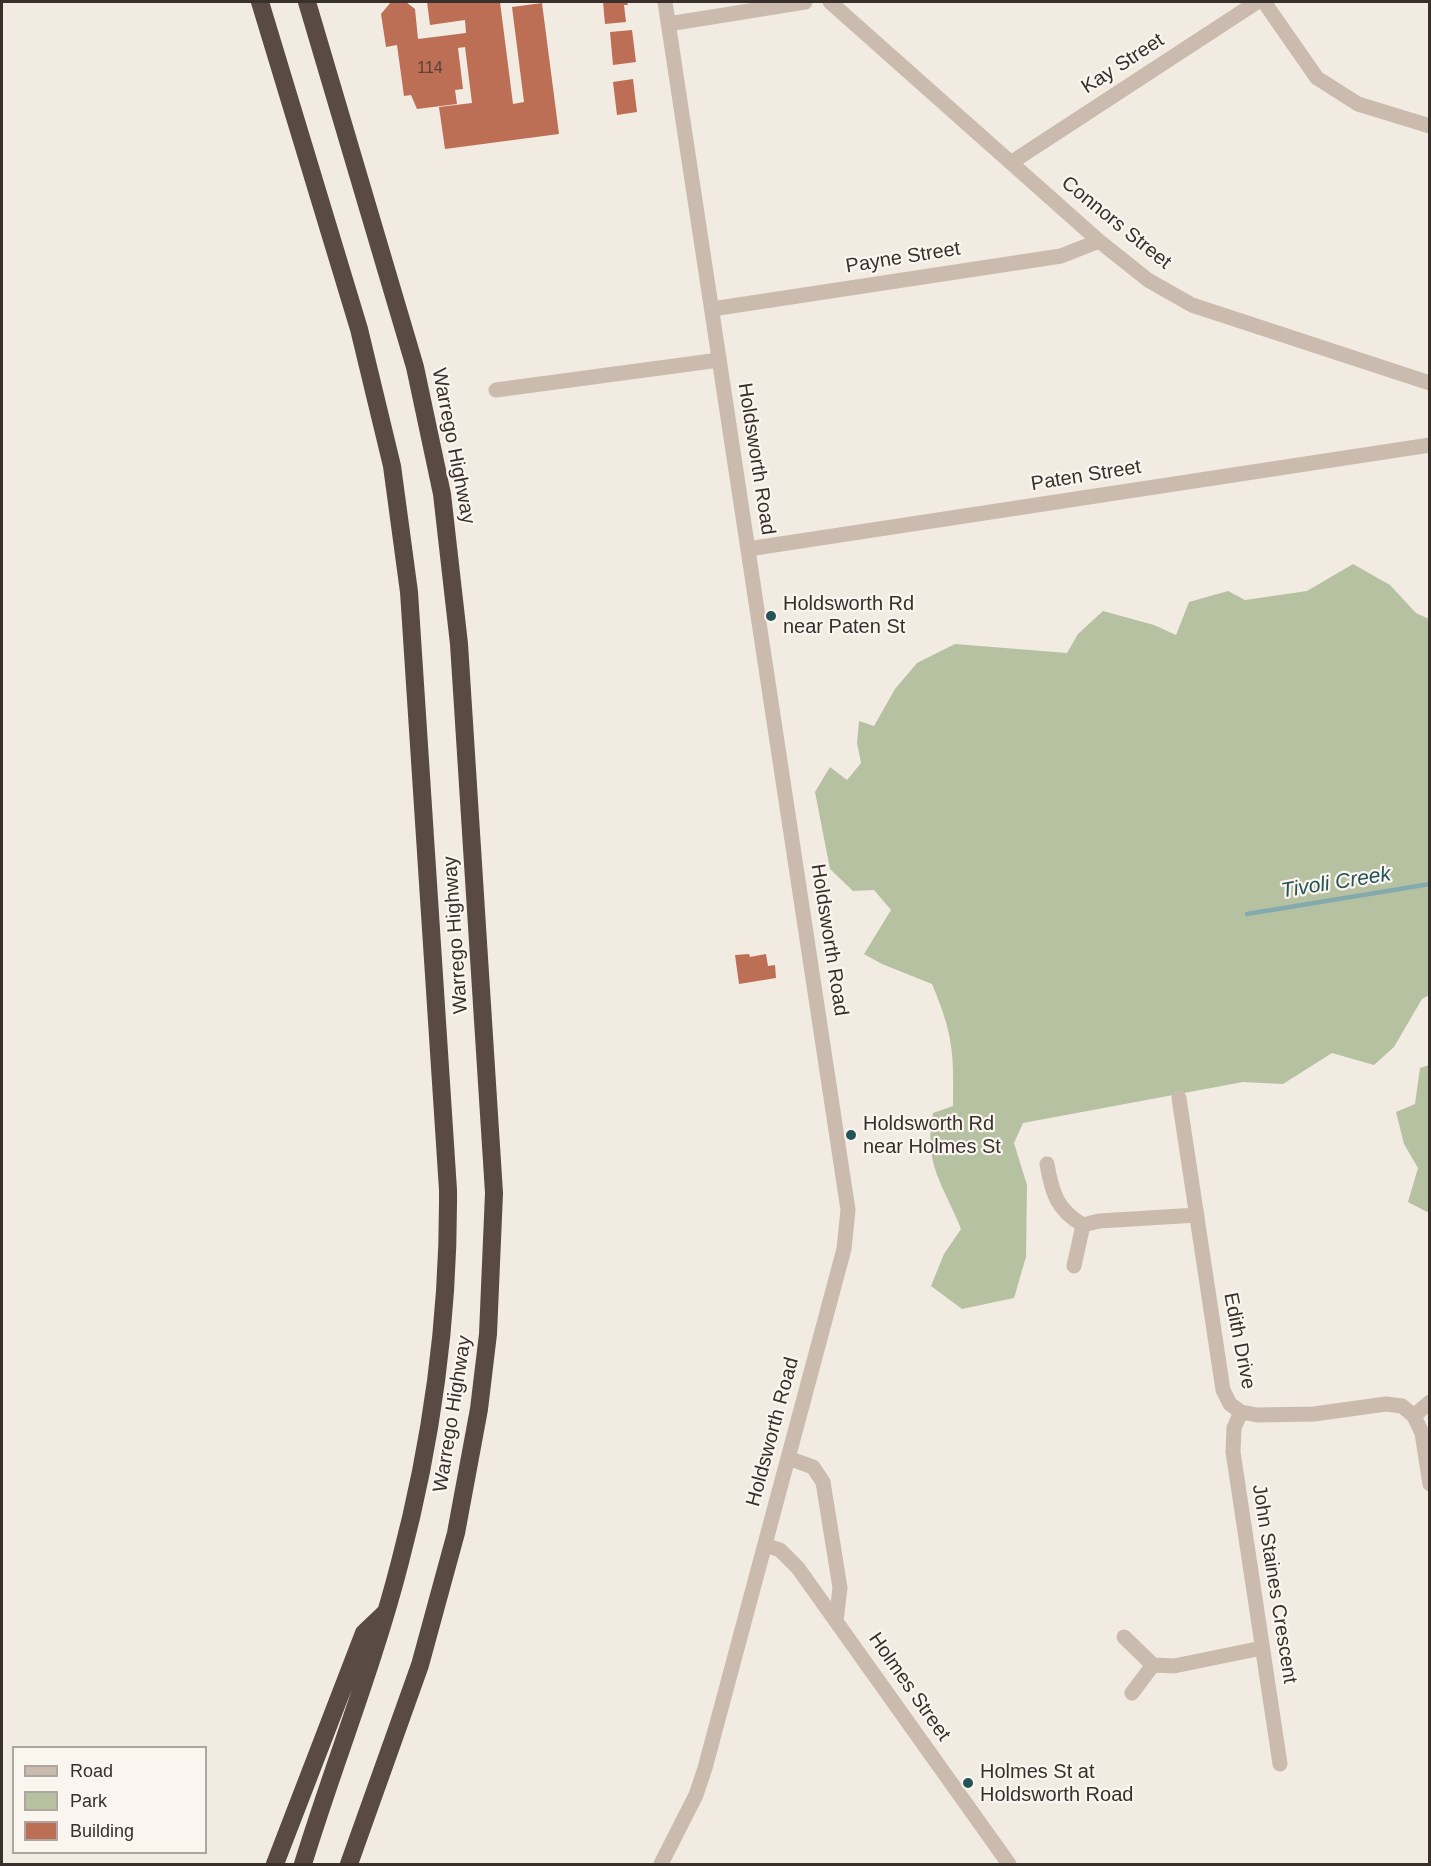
<!DOCTYPE html>
<style>
body{margin:0}
#map{position:relative;width:1431px;height:1866px;overflow:hidden;background:#f2ebe2;font-family:Arial,sans-serif}
canvas{display:block}
.frame{position:absolute;inset:0;border:3px solid #39302c;pointer-events:none}
.legend{position:absolute;left:12px;top:1746px;width:195px;height:108px;box-sizing:border-box;background:#faf5ee;border:2px solid #ada6a0;margin:0;padding:8px 10px;list-style:none;font-size:18px;color:#39302c}
.legend li{display:flex;align-items:center;gap:12px;height:30px}
.legend b{width:30px;border:2px solid #ada6a0}
</style>
<div id="map">
<canvas width="1431" height="1866"></canvas>
<div class="frame"></div>
<ul class="legend">
<li><b style="height:8px;background:#cabbae"></b>Road</li>
<li><b style="height:16px;background:#b6c1a2"></b>Park</li>
<li><b style="height:16px;background:#bd6f55"></b>Building</li>
</ul>
</div>
<script>
const c = document.querySelector('canvas').getContext('2d');
c.lineJoin = 'round';
function paint(path, color) { c.fillStyle = color; c.fill(path, 'evenodd'); }
function trace(path, color, width, dash) { c.strokeStyle = color; c.lineWidth = width; c.lineCap = dash ? 'butt' : 'round'; c.setLineDash(dash || []); c.stroke(path); }
function label(font, color, halo, rows, align = 'center') {
  c.font = font + ' Arial,sans-serif'; c.lineWidth = 4.5; c.setLineDash([]); c.textBaseline = 'middle'; c.strokeStyle = halo; c.fillStyle = color; for (const [text, x, y, turn = 0] of rows) {
    c.save(); c.translate(x, y); c.rotate((+turn || 0) * Math.PI / 180); c.textAlign = isNaN(turn) ? turn : align; if (halo) c.strokeText(text, 0, 0); c.fillText(text, 0, 0); c.restore();
  }
}
paint(new Path2D(`
 M1353 564 1390 585 1416 613 1429 619V995L1422 999 1394 1047 1374 1065 1332 1053 1283 1084 1243 1082 1023 1123 1014 1143 1027 1185 1026 1257 1014 1298 962 1309 931 1286 944 1254 961 1229C943 1184 923 1164 933 1113L953 1106C954 1053 953 1034 932 984L882 964 864 954 891 910 874 890 853 891 830 869 815 792 830 767 847 780 861 763 857 743 859 721 874 726 895 689 917 663 955 644 1067 653 1078 634 1103 611 1154 625 1176 635 1189 602 1228 591 1245 600 1307 591Z
 M1429 1065H1430L1429 1213 1408 1202 1418 1168 1404 1144 1396 1112 1415 1104 1420 1068Z`), '#b6c1a2');
trace(new Path2D(`
 M1247 914 1430 884`), '#83abad', 4.5);
paint(new Path2D(`
 M391 2H406L415 9 418 39 466 33 465 20 430 25 427 2H500L513 104 524 102 512 7 542 3 559 134 445 149 439 107 472 103 465 47 458 48 463 89 455 90 457 104 417 109 411 95 404 96 397 45 386 47 381 14Z
 M603 2H627L628 5H624L626 22 605 24Z
 M632 30 636 62 613 65 610 32Z
 M633 79 637 112 617 115 613 82Z
 M749 954 750 957 766 954 768 966 775 965 776 978 739 984 735 955Z`), '#bd6f55');
trace(new Path2D(`
 M830 2 1099 241 1148 280 1192 305 1430 383
 M1264 2 1317 78 1358 104 1430 126
 M668 24 805 2
 M1012 162 1257 2
 M712 309 1061 256 1099 241
 M496 390 719 360
 M748 549 1430 445
 M1179 1098 1223 1390 1230 1404 1241 1412 1257 1415 1314 1414 1386 1404 1402 1406 1414 1416 1422 1433 1430 1484
 M1047 1164C1052 1193 1057 1210 1083 1225
 M1074 1266 1083 1225 1099 1221 1197 1215
 M1241 1412 1234 1428 1233 1452 1280 1764
 M1414 1416 1430 1402
 M788 1458 813 1467 823 1482 840 1588 836 1621
 M765 1545 780 1550 798 1568 1009 1864
 M1124 1637 1153 1665 1132 1693
 M1153 1665 1174 1666 1262 1648
 M661 1864 696 1795 705 1768 844 1249 848 1210 665 2`), '#cabbae', 15);
trace(new Path2D(`
 M260 2 359 329 392 466 409 592 448 1190C449 1315 432 1441 400 1562 374 1664 334 1763 303 1864
 M307 2 415 367 442 494 459 644 494 1193 488 1334 479 1409 456 1533 420 1665 349 1864
 M275 1864 364 1633 385 1613`), '#594b44', 18);
for (const [x, y, r, color] of [
 [771,616,6,"#245458"],
 [851,1135,6,"#245458"],
 [968,1783,6,"#245458"]
]) { const dot = new Path2D(); dot.arc(x, y, r, 0, 2 * Math.PI); c.fillStyle = color; c.fill(dot); trace(dot, '#faf5ee', 2); }
label('16px', '#5a4036', null, [
 ["114",430,69]
]);
label('20px', '#39302c', '#faf5ee', [
 ["Kay Street",1123,64,-33],
 ["Connors Street",1116,223,39],
 ["Payne Street",903,258,-9],
 ["Warrego Highway",453,446,79],
 ["Holdsworth Road",756,459,81],
 ["Paten Street",1086,476,-9],
 ["Warrego Highway",456,935,-94],
 ["Holdsworth Road",829,940,81],
 ["Edith Drive",1239,1341,79],
 ["Warrego Highway",453,1414,-81],
 ["Holdsworth Road",773,1432,-75],
 ["John Staines Crescent",1274,1584,81],
 ["Holmes Street",909,1687,55]
]);
label('20px', '#39302c', '#faf5ee', [
 ["Holdsworth Rd",783,604],
 ["near Paten St",783,627],
 ["Holdsworth Rd",863,1124],
 ["near Holmes St",863,1147],
 ["Holmes St at",980,1772],
 ["Holdsworth Road",980,1795]
], 'left');
label('italic 21px', '#245458', '#faf5ee', [
 ["Tivoli Creek",1336,883,-9]
]);
</script>
